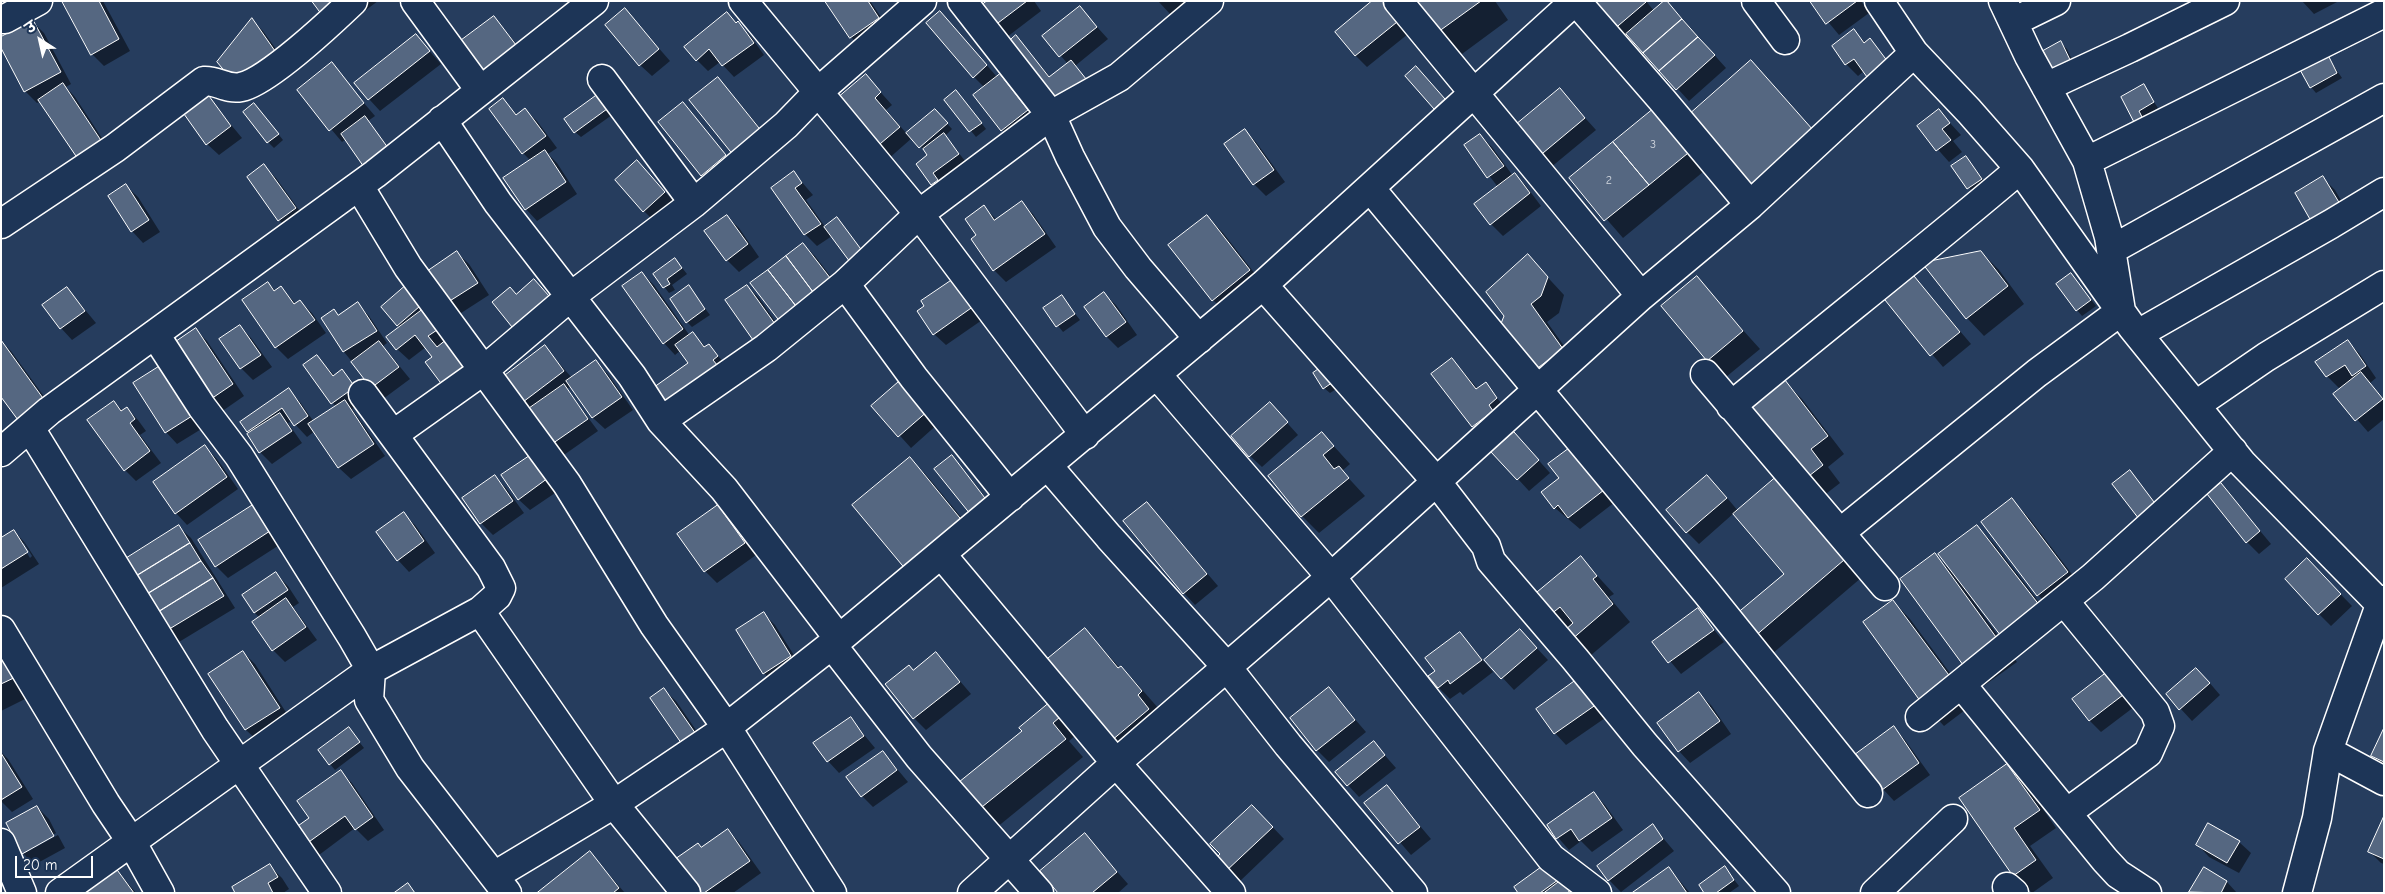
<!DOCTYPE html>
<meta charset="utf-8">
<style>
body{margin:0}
#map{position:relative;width:2385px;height:894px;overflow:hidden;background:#263d5e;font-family:"Comic Neue","Playpen Sans Deva",sans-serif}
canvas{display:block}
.frame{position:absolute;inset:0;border:2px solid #fff;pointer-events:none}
.north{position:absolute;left:15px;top:15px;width:50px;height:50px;-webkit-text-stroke:4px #1d3557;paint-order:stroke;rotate:325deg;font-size:14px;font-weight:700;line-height:20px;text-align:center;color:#fff}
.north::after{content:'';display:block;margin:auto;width:18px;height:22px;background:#fff;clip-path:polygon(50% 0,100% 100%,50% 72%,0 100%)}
.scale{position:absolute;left:15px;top:856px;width:78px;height:22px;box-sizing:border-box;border:2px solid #fff;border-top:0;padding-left:6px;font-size:15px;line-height:18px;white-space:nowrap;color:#fff;-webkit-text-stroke:4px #1d3557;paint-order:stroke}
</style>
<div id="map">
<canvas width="2385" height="894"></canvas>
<div class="frame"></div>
<div class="north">उ</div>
<div class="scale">20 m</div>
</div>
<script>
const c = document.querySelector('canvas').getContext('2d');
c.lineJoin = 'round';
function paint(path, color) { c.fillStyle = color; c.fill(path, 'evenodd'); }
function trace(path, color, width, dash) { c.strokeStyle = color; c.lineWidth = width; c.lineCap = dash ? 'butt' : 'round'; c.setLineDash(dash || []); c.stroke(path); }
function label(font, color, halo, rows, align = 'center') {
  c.font = font + ' "Comic Neue",sans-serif'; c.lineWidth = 4; c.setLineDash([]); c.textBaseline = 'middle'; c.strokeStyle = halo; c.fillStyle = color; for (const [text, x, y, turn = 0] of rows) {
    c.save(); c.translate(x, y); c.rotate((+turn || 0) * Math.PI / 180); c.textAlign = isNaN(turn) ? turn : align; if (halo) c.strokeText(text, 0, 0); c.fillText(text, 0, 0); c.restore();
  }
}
paint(new Path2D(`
 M64 1H103L130 51 104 66 92 54Z
 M313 1H378L339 30Z
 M826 1H870L890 30 863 49 851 37Z
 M989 1H1034L1041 11 1007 37 995 25Z
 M1158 1H1189L1171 15Z
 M1374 1 1413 30 1367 67 1356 56Z
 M1418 1H1495L1508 20 1462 54 1439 31Z
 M1646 1 1654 11 1677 13 1726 68 1689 101 1630 37 1625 41 1613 30Z
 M1811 1H1861L1869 13 1839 35Z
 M2302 1H2339L2314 14Z
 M1080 8 1108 39 1075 66 1100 96 1070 120 1016 37 1051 78 1068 64 1044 37Z
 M727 14 749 34 764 55 734 77 720 62 708 71 697 60Z
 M494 17 527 57 495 82 461 42Z
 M252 20 263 31 286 63 233 79Z
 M33 22 44 33 71 84 66 87 75 97 115 158 41 101 37 103 25 91Z
 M636 22 670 61 652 76 640 65Z
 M952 25 997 77 999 75 1011 87 1039 122 1014 142 1002 130 984 87 974 77Z
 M1853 31 1866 43 1870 40 1898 74 1880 88 1864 71 1858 76 1846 64Z
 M416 36 441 64 380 111 369 99Z
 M2061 43 2067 49 2077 70 2060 78Z
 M2326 54 2342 78 2316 93 2311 87Z
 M1751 62 1768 79 1829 148Z
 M331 64 375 116 368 121 401 164 346 139 342 142 298 90Z
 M1422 73 1449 106 1440 114 1435 109Z
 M866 76 892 105 886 110 907 134 935 110 952 129 945 136 970 167 944 195 932 184 929 155 912 138 887 160 875 149Z
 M718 78 774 145 747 167Z
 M2143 86 2158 108 2144 117 2149 127 2122 98Z
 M1560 90 1596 130 1550 168 1538 157Z
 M208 97 242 138 219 155 207 144Z
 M962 98 986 129 976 137 946 100Z
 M503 100 517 115 525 110 537 121 557 148 548 154 557 163 577 194 537 221 526 209 531 161 523 153Z
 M603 102 612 115 581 137 575 132Z
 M682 103 737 168 714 187 660 122Z
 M1657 107 1709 167 1623 238 1571 178Z
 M260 111 283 140 274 148 268 142Z
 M1939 111 1961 135 1953 141 1962 152 1949 162 1918 127Z
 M1245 131 1256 142 1285 182 1266 196 1254 184Z
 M1480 135 1492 147 1513 176 1515 175 1526 186 1541 206 1503 236 1491 224 1498 187 1466 146Z
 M1971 163 1987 185 1974 194 1953 167Z
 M264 166 276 178 307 221 291 232 279 220Z
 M794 173 813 195 806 200 826 228 842 225 868 258 832 236 817 246 805 234 773 188Z
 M649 174 676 204 656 223 644 211Z
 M2323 178 2335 190 2350 216 2324 232Z
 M126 186 138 197 160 232 143 243 132 231Z
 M1021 202 1033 214 1056 247 1006 282 994 270 972 239 978 236 984 207 997 220Z
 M1207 216 1224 234 1266 288 1230 317 1213 300Z
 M727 217 739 228 759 257 739 272 727 260Z
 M803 244 815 256 845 295 752 283Z
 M1981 252 1999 270 2024 304 1984 336 1967 318Z
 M457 253 469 264 489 295 458 315 446 303Z
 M1528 256 1564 295 1559 313 1547 322 1579 367 1554 386 1536 369 1506 316Z
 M675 259 687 274 672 285 675 290 669 293 654 274Z
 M642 273 654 285 690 336 693 334 706 347 709 345 729 369 690 363 681 350 675 355 664 343Z
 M2071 274 2096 306 2082 316 2077 310Z
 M1914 277 1971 344 1943 367 1886 300Z
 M1696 278 1760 349 1726 377 1708 360Z
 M954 279 985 318 946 345 934 334Z
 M268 283 276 291 281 287 296 304 300 301 312 313 326 333 288 359 276 347 244 300Z
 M411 283 447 340 434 357 426 347 409 360 397 349 400 328 382 308Z
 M747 286 759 298 786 337 765 351 753 339Z
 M689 287 710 315 692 327 687 322Z
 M67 288 96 323 72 340 61 328Z
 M546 293 560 309 525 337 513 326 517 295Z
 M1104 294 1116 305 1137 335 1118 348 1107 337 1085 307Z
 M1062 297 1080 320 1063 332 1045 309Z
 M358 304 369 316 387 343 383 346 410 379 383 399 344 352 322 318 334 311 339 316Z
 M240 326 251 338 272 367 253 380 241 368 221 339Z
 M195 329 207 341 244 396 221 412 172 345Z
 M1 341 11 351 56 413 1 395Z
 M2347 341 2359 353 2376 378 2370 383 2384 399V419L2368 432 2335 394 2346 385 2345 384 2339 388 2327 376Z
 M545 347 572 378 595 361 607 373 633 410 605 429 593 418 571 386 567 389 598 431 561 457 531 409 523 402Z
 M317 357 335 376 342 371 365 399 352 409 385 456 351 479 339 468 315 431 307 437 292 421 288 423 302 443 272 464 260 452 248 431 289 390 300 402 314 422 336 407 305 366Z
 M1452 359 1478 389 1485 384 1508 411 1485 438 1432 374Z
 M160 367 203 428 177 444 166 432Z
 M1323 368 1338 388 1330 393 1324 388Z
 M902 381 940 422 911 448 873 406Z
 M1785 382 1802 399 1844 454 1828 467 1840 483 1818 500 1746 411Z
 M114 402 123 411 127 408 138 420 146 431 140 435 161 463 136 481 125 470Z
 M1281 416 1298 435 1262 467 1250 456Z
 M1322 433 1350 464 1342 471 1365 496 1319 533 1302 516Z
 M1525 445 1550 473 1529 491 1518 479Z
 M205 447 217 459 238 489 187 525 176 513Z
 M1571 449 1615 502 1580 529 1555 508 1561 478Z
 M531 456 558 491 530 510 518 499Z
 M952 457 963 469 999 515 936 469Z
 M910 459 927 476 981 541 925 587 908 570Z
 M2129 472 2168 518 2152 530Z
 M495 477 506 488 524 513 493 535 481 523 464 498Z
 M1775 480 1861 578 1772 654 1755 636 1786 574 1734 513 1699 544 1687 532 1719 488 1738 511Z
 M2221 484 2271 544 2259 554 2247 542Z
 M2012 500 2029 518 2084 590 2056 612 2038 595Z
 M1147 503 1218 586 1195 605 1184 593Z
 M256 505 284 542 228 578 216 566Z
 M718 506 729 518 756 555 717 583 705 571 679 534Z
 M403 514 415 525 435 553 409 572 398 560Z
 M1977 526 1994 544 2056 624 1973 597 1971 598 2017 662 1985 685 1967 668 1935 555 1951 571Z
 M179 527 191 538 235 608 179 642 167 631Z
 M14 531 25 543 39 564 1 588V539ZM21 543H24L32 556 30 558Z
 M1580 557 1614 594 1609 597 1630 622 1590 656 1551 614Z
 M2319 572 2352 606 2331 626 2319 614Z
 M276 574 288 586 299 603 293 607 317 640 285 662 273 650 253 622 260 618 255 613Z
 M1893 601 1910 619 1973 704 1944 726 1927 708Z
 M1698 610 1724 642 1681 674 1654 642Z
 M764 614 775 625 802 668 776 685 764 673Z
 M1085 630 1120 668 1121 667 1138 685 1159 709 1129 757 1112 740Z
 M1520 630 1548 660 1514 690 1486 660Z
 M1460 633 1493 672 1463 695 1460 692 1450 699 1438 687 1437 671Z
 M1 634 37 693 1 711Z
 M243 652 255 664 291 720 258 741 246 730 210 674Z
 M936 653 971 694 926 730 914 718 913 671Z
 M2106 674 2134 707 2101 732 2089 720Z
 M2208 681 2220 695 2192 721 2168 695Z
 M1329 689 1366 732 1329 762 1317 750Z
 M664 690 676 701 709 749 697 758Z
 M1591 691 1608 716 1566 745 1555 733Z
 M1699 694 1711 705 1731 734 1690 763 1679 751Z
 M1048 706 1076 735 1069 741 1083 757 996 828 978 811 1023 731Z
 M851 719 875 748 839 773 828 761Z
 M1894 728 1905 740 1930 775 1894 801 1883 789Z
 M349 729 364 748 335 770 330 764Z
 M2384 731V767L2373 756Z
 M1374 743 1396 768 1359 797 1348 785Z
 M1 752 8 759 33 799 12 812 1 801Z
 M883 752 908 782 873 807 862 796Z
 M2007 765 2025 783 2056 828 2030 846 2053 878 2032 893 2014 875 1961 798Z
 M341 772 352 783 384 830 368 841 355 828 319 855 307 843 311 819Z
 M1387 787 1431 839 1411 855 1366 803Z
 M1594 794 1605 805 1623 830 1592 852 1581 841 1569 850 1548 826Z
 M37 807 49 819 56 833 25 850V853L58 835 65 848 34 865 23 853Z
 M1264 818 1284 839 1238 883 1215 860Z
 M1653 826 1674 851 1621 892 1609 880Z
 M728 831 739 842 761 873 733 893H700L702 848Z
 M1085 835 1128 884 1118 893H1060Z
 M2239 842 2251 853 2239 873 2209 857 2198 845Z
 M2369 851 2382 856 2384 864 2381 863Z
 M590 853 625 893H539Z
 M1550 862 1575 893H1520Z
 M270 866 282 878 289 889 283 893H237Z
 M115 868 136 893H81Z
 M1669 868 1690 893H1634Z
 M1725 868 1739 886 1729 893H1706Z
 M2204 869 2227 882 2237 893H2191Z`), '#0007');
const building = new Path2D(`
 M62 1H99L119 39 91 55Z
 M312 1H337L321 13Z
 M825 1H868L879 18 850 38Z
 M987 1H1027L994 26 979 7Z
 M1372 1H1388L1402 18 1355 56 1335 32Z
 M1416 1H1481L1438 32Z
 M1595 1H1646V2L1612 31 1590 5Z
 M1664 1H1667L1682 19 1643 53 1626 34Z
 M1810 1H1857L1826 24Z
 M1080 6 1097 27 1059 57 1042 36Z
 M625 8 659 49 639 66 605 25Z
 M940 11 987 65 973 78 926 23Z
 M727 12 736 23 738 21 754 43 722 66 709 49 696 61 684 47Z
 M494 16 516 45 482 71 459 42Z
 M252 18 275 51 232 80 217 62Z
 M1682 19 1698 37 1659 71 1643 53Z
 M33 20 61 72 24 92 1 48V37Z
 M1854 29 1864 43 1870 38 1888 62 1867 77 1854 59 1845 65 1832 46Z
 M416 34 430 51 368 100 354 83Z
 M1016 35 1049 77 1071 60 1090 84 1057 109 1007 43Z
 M1698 37 1715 55 1676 90 1659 71Z
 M2061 41 2072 64 2054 73 2043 51Z
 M2327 53 2337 73 2310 88 2299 68Z
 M1751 60 1813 130 1746 190 1683 120Z
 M332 62 364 103 329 131 297 90Z
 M1416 66 1445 99 1434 109 1405 76Z
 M866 74 881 92 875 98 900 127 874 149 833 102Z
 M1000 74 1028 110 1001 131 973 95Z
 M718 77 763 133 734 156 689 100Z
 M63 83 104 145 80 162 38 100Z
 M2144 84 2154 102 2139 111 2144 121 2136 126 2121 97Z
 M1560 88 1585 118 1537 158 1512 128Z
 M956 90 982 123 969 132 944 100Z
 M597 95 607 109 574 133 564 119Z
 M209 96 231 126 206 145 184 114Z
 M503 98 516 115 525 108 546 136 522 154 489 109Z
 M683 102 726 155 701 176 658 122Z
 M254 103 279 134 267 143 243 112Z
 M1657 106 1693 149 1649 185 1613 142Z
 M935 109 948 123 919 148 906 133Z
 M1939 109 1950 123 1942 129 1951 140 1936 151 1917 126Z
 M365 116 391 152 366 170 341 134Z
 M1245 129 1274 170 1253 185 1224 144Z
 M944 133 959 154 933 173 938 180 931 185 916 164 927 155 923 149Z
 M1480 134 1504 166 1487 178 1464 145Z
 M1613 142 1649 185 1604 221 1569 178Z
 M545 150 566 182 525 210 503 178Z
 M1966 156 1982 179 1967 189 1951 166Z
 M637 160 665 192 643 212 615 180Z
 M264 164 296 208 278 221 247 177Z
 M794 171 802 183 795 188 821 224 804 235 771 188Z
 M1515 173 1530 193 1490 225 1474 204Z
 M2323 176 2340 204 2311 221 2295 193Z
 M126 184 149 220 131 232 108 196Z
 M1022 201 1045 234 993 271 971 239 976 235 965 219 984 205 994 220Z
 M727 215 748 244 726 261 704 231Z
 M1207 215 1250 270 1212 301 1168 245Z
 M837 217 863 252 850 262 824 227Z
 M803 243 834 283 816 296 786 256Z
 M457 251 478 283 445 304 425 273Z
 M1981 251 2008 286 1966 319 1922 263Z
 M1528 254 1548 277 1541 296 1531 304 1563 349 1535 370 1500 326 1504 316 1486 292Z
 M786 256 816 296 799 310 768 270Z
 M675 258 682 268 667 279 670 284 663 288 653 274Z
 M768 270 799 310 781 323 750 283Z
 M642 272 683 329 663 344 622 286Z
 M2071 273 2091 300 2076 311 2056 284Z
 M1697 276 1743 331 1707 361 1661 306Z
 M1914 276 1960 332 1930 356 1885 300Z
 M955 278 974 306 933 335 917 311 924 306 921 301Z
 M534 279 549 296 512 327 492 302 510 287 516 294Z
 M411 281 427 300 397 326 381 307Z
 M268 282 274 291 281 286 294 304 300 300 315 320 275 348 242 300Z
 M689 285 705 309 686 323 670 299Z
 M747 285 775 324 753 340 725 300Z
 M67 287 85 311 60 329 42 305Z
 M1104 292 1126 322 1106 337 1084 307Z
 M1062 295 1075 314 1056 327 1043 308Z
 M358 302 377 331 343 352 321 318 334 309 338 315Z
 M422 310 437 330 428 336 437 347 447 339 468 366 443 386 425 362 432 357 415 335 396 350 386 337Z
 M240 325 261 355 240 369 219 339Z
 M196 328 233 384 208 401 171 345Z
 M693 332 704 347 709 344 718 356 713 360 722 371 666 411 650 390 688 363 675 345Z
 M1 340 45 401 18 420 1 397Z
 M2348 340 2366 366 2352 376 2345 365 2326 377 2315 362Z
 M379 341 399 367 371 388 351 362Z
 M545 345 564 371 523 402 503 377Z
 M317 355 333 376 342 369 355 387 331 404 303 365Z
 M1452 358 1476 389 1486 382 1497 398 1489 405 1493 411 1472 427 1431 374Z
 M596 360 622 397 592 418 566 381Z
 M160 366 192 416 165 433 133 383Z
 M1323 366 1333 382 1323 389 1313 373Z
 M2361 372 2383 399 2355 421 2333 394Z
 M902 379 929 410 898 437 871 406Z
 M1785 380 1828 436 1811 449 1823 465 1800 483 1744 411Z
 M564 384 588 419 549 446 524 412Z
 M289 388 308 416 294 426 282 408 247 432 240 422Z
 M345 400 374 444 338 468 308 424Z
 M114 401 121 411 127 407 135 419 130 423 150 451 124 471 87 420Z
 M1270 402 1288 422 1249 457 1231 436Z
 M280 413 292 431 259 453 247 434Z
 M1322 432 1334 446 1323 455 1334 469 1339 466 1349 478 1301 517 1268 476Z
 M1514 432 1539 460 1517 480 1491 452Z
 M205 445 227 477 175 514 153 482Z
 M1571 447 1604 490 1568 518 1558 505 1554 509 1541 492 1559 478 1548 464Z
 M531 455 548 478 518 500 501 475Z
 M952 455 988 502 971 515 934 469Z
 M910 457 964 523 907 571 852 505Z
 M2130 470 2157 506 2139 519 2112 484Z
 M495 475 513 501 480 524 462 498Z
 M1707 475 1727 498 1686 533 1666 510Z
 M1775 478 1844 560 1754 637 1735 615 1784 574 1733 514Z
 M2221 483 2260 531 2246 543 2207 494Z
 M2012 498 2068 572 2037 596 1981 522Z
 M1147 502 1207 574 1183 594 1123 521Z
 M256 503 273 529 215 567 198 540Z
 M718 505 745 543 704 572 677 534Z
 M404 512 424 541 397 561 376 532Z
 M179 525 190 543 133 578 122 561Z
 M1977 525 2040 606 2001 636 1938 554Z
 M14 530 28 552 1 569V538Z
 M190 543 201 561 144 596 133 578Z
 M1935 553 2001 644 1966 669 1900 579Z
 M1581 556 1597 576 1593 579 1613 604 1571 640 1564 631 1573 623 1560 607 1550 615 1534 595Z
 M2307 558 2341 594 2318 615 2285 579Z
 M201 561 213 578 155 614 144 596Z
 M276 572 288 590 254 613 242 595Z
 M213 578 224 596 166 631 155 614Z
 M286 598 306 627 272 651 252 622Z
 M1893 600 1957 686 1926 709 1863 622Z
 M1698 608 1714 630 1668 663 1652 642Z
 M764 612 791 656 763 674 736 630Z
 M1085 628 1118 668 1121 666 1142 691 1138 695 1149 709 1111 741 1045 661Z
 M1520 629 1537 648 1501 679 1484 660Z
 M1460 632 1482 660 1450 684 1448 680 1438 688 1428 676 1435 671 1425 658Z
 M1 644 20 675 1 684Z
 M243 651 280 708 245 730 208 674Z
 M936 652 960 682 913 719 885 684 909 665 913 670Z
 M2196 668 2210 683 2179 710 2166 694Z
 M2106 673 2123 695 2089 721 2072 699Z
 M1579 678 1597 704 1554 734 1536 709Z
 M1329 687 1355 720 1316 751 1290 718Z
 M664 688 698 737 684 747 650 698Z
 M1699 692 1720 721 1678 752 1657 723Z
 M1048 704 1060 717 1053 723 1066 739 977 811 959 782 1022 731 1019 728Z
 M851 717 864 736 827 762 813 743Z
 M1894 726 1919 763 1882 790 1856 754Z
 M349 727 360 742 329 765 318 750Z
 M2384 728V762L2371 756Z
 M1374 741 1385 755 1347 786 1335 772Z
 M883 751 897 770 861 797 846 777Z
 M1 753 22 787 1 800Z
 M2007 764 2040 810 2014 828 2036 860 2013 876 1959 798Z
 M341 770 373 817 355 830 345 816 306 844 295 828 309 818 297 801Z
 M1387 785 1420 827 1398 844 1364 803Z
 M1594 792 1612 818 1579 841 1571 829 1556 839 1547 825Z
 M1252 805 1273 827 1225 872 1214 860 1220 854 1210 844Z
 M37 806 54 836 22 854 6 823Z
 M2384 816V859L2368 852Z
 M2208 823 2240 841 2227 863 2196 845Z
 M1653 824 1663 839 1608 881 1597 866Z
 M728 829 750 861 704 893H699L675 859 698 843 701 847Z
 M1085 833 1117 872 1092 893H1058L1040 871Z
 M590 851 619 888 613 893H537Z
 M1550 861 1562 877 1540 893H1518L1514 887Z
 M270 864 278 877 268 883 273 893H235L232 887Z
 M1725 866 1734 880 1716 893H1704L1699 885Z
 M115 867 134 893H79Z
 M1669 867 1687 893H1632Z
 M2204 867 2227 881 2221 893 2189 892Z
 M1564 878 1572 889 1567 893H1544Z
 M408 883 415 893H394Z`);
paint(building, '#556781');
trace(building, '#fff', 1);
const minor = new Path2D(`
 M415 1 480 90
 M743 1 919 214 1085 435
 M962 1 1051 115 1070 157 1107 227 1138 268 1199 339
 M1398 1 1641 296
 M1576 1 1663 101 1750 205
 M1756 1 1785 40
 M1879 1 1914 53 1969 111 2020 169 2132 327 2242 463 2384 608
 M1 19H5L38 1
 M2013 22 2056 1
 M602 79 694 203
 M2046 87 2130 48 2225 1
 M442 120 498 203 632 376 661 421 724 489 839 639
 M2087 161 2384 13
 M359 186 408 267 567 484 654 625 727 728 832 893
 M1370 188 1706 592 1868 793
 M1 224 115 148 204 81C217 80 227 90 241 87 267 82 331 22 353 1
 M2111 250 2384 98
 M845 284 914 378 1010 497
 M1263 285 1436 481 1486 546 1491 561 1575 659 1645 745 1776 893
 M2138 334 2331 224 2384 192
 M156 336 202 407 239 456 352 637 371 670 369 700 410 768 507 893
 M1705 374 1885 586
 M1157 375 1331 577 1551 858 1597 893
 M2196 405 2266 357 2384 285
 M1731 406C1827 326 1925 250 2020 169
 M661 421 766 348 845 284 919 214 1051 115 1119 77 1209 1
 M30 428 215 729 327 893
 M394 434 484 370 570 297 694 203 786 125 819 91 922 1
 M1 452 49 411 375 174 594 1
 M1048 466 1109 537 1226 666 1288 745 1413 893
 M1841 532 2037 373 2121 311 2109 237 2087 161 2029 56 2003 1
 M941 554 1116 763 1231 893
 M2064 601 2155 712 2160 726 2148 753 2068 812
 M480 611 614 804 686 893
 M1 630 106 804 131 841 160 893
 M832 645 919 757 1039 893
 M1961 684 2105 860 2118 874 2147 893
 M1920 717 2093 577 2233 451
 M2328 751 2384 781
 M1 843 22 893
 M494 876 614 804 718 734 839 639 1263 285 1575 1
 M2007 887 2014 893
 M60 893 371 670 480 611 497 596 501 588 491 568 363 394
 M972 893 1116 763 1331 577 1641 296 1750 205 1914 53
 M1875 893 1953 819
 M2297 893 2317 818 2328 751 2380 605 2384 600`);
trace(minor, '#fff', 31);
trace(minor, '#1d3557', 28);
label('12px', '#d4d9e0', null, [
 ["3",1653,145],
 ["2",1609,181]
]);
</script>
